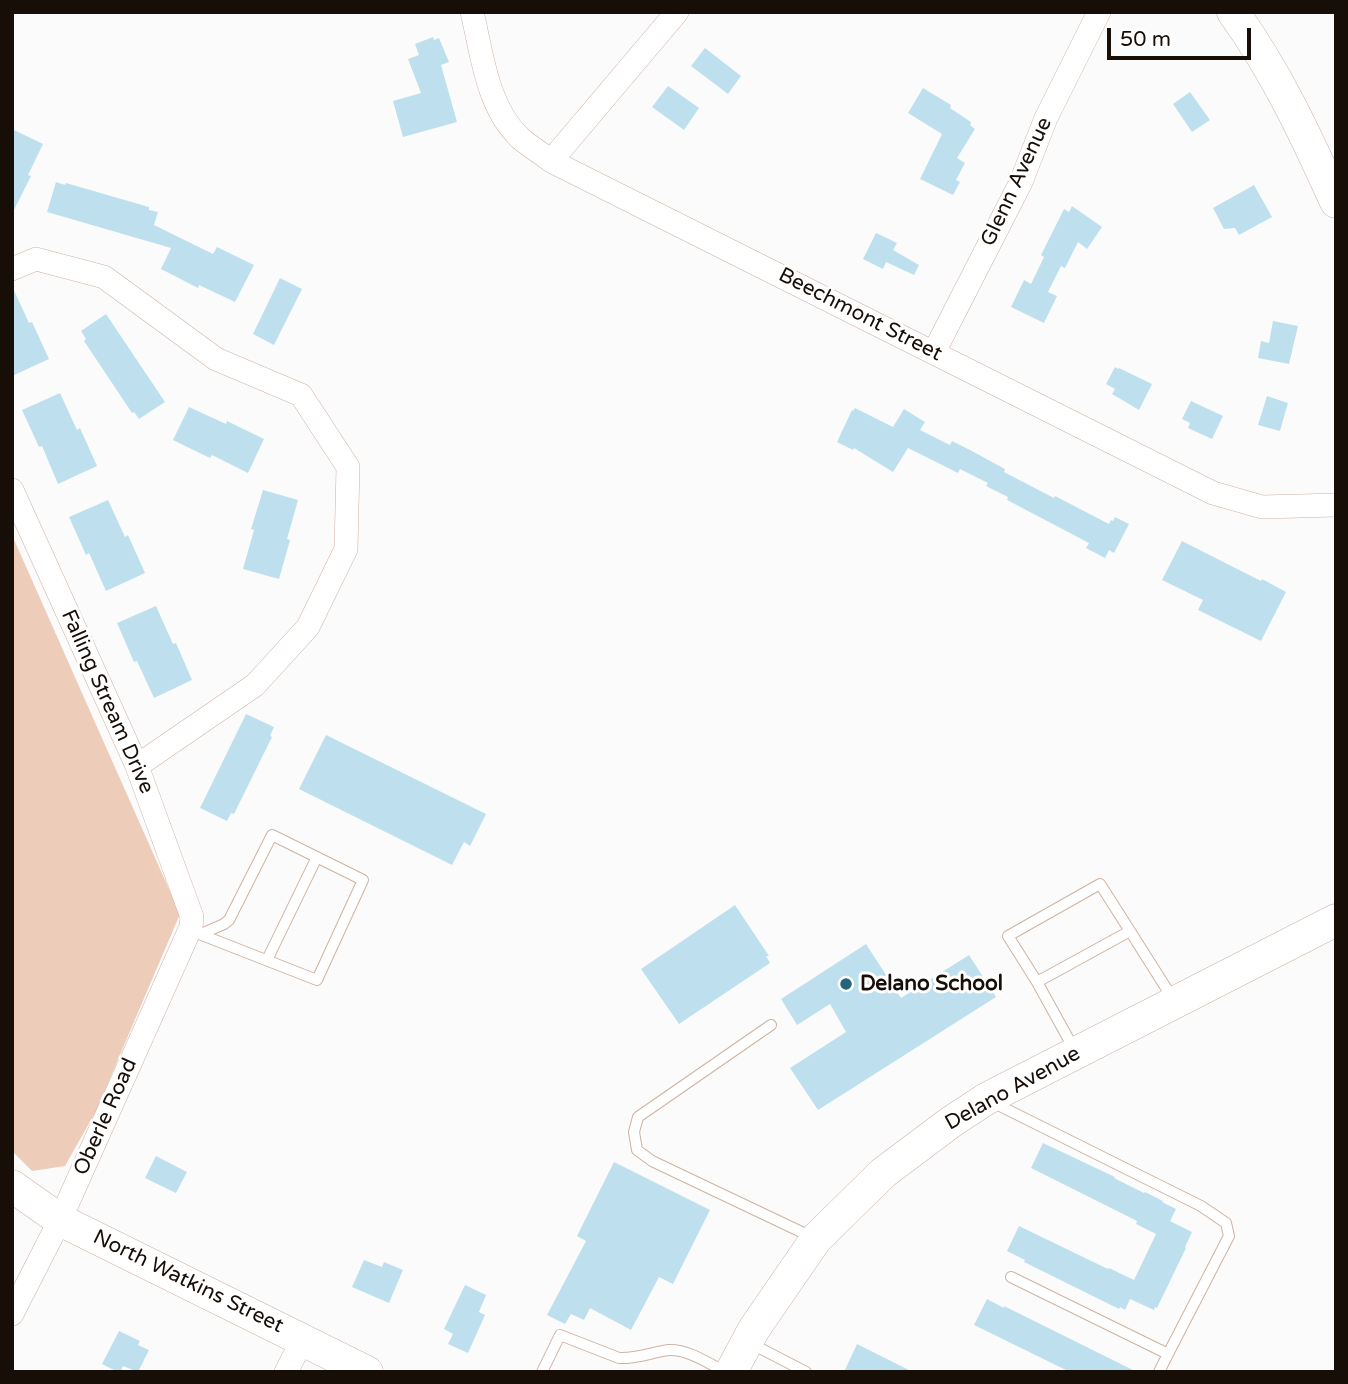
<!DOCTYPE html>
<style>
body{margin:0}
#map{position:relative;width:1348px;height:1384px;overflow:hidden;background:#fbfbfb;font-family:"Varela Round",sans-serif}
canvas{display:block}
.frame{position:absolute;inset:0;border:14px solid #180e08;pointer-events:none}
.scale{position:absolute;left:1107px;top:28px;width:144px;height:32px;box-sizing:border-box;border:4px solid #180e08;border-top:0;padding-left:9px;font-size:21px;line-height:24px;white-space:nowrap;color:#180e08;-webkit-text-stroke:5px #fff;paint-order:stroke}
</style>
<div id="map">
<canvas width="1348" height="1384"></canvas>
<div class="frame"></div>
<div class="scale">50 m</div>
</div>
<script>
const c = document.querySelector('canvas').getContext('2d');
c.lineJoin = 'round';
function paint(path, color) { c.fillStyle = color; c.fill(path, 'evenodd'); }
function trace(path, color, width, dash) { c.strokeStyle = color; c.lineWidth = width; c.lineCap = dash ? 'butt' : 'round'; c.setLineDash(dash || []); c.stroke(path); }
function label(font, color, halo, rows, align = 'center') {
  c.font = font + ' "Varela Round",sans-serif'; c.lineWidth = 6; c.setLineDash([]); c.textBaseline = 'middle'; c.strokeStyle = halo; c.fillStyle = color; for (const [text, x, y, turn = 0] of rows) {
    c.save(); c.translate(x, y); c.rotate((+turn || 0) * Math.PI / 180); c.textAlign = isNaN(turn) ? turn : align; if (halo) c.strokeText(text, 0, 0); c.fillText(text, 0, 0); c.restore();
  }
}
paint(new Path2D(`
 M12 535 180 914 96 1111 65 1166 32 1171 12 1151Z`), '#edcdba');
paint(new Path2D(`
 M433 37 434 40 439 38 449 62 441 65 457 122 403 137 393 101 421 93 408 59 419 55 415 44Z
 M705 48 741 76 728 94 691 66Z
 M668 86 699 108 684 130 652 107Z
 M923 88 951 105 950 108 971 122 970 125 975 129 957 158 965 163 956 180 960 182 953 195 920 179 942 134 908 113Z
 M1190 92 1210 120 1192 132 1173 104Z
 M12 129 43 144 28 175 31 176 12 214Z
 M56 182 65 185 66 183 149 207V210L158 212 154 225 213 254 217 247 254 265 235 302 199 285 198 288 161 269 171 248 47 212Z
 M1254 185 1272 217 1239 235 1235 228 1224 229 1213 208Z
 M1072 206 1102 227 1087 249 1078 242 1065 268 1061 266 1048 292 1057 296 1044 323 1011 307 1024 280 1031 284 1044 257 1041 255 1064 209 1069 212Z
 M876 233 897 243 893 250 919 265 914 275 886 262 883 269 863 259Z
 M280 278 302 289 274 345 253 334Z
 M12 286 29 323 32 322 49 359 12 376Z
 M106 314 165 402 139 419 134 412 132 413 84 341 86 339 81 331Z
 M1273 321 1298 326 1289 364 1258 358 1261 341 1269 343Z
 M1115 367 1118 369 1119 368 1152 384 1139 410 1112 394 1115 389 1106 384Z
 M60 393 77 430 80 428 97 466 58 484 42 446 39 447 22 410Z
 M1267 396 1288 403 1280 431 1258 425Z
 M1191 401 1223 416 1212 439 1188 428 1190 423 1182 419Z
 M189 407 226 424 227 421 264 439 248 473 212 455 210 458 173 440Z
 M855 408 893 427 904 409 925 422 920 430 950 445 952 441 970 450 1005 469 1004 472 1054 498 1055 496 1109 524 1111 520 1113 521 1115 517 1129 524 1114 553 1109 550 1105 558 1086 548 1089 543 1007 500 1008 497 986 486 988 483 960 469 958 473 908 448 893 472 854 448 853 450 837 442 852 410 853 411Z
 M263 490 298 500 287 539 290 540 279 579 243 569 254 530 251 529Z
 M108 500 125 537 128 535 145 573 106 591 89 553 86 555 69 517Z
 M1182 541 1261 581 1262 579 1286 592 1261 641 1198 610 1203 600 1162 580Z
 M156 606 173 644 176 643 192 680 154 698 137 661 134 662 117 623Z
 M246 714 274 727 270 736 272 737 234 814 231 813 227 821 200 808Z
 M326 735 486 814 470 846 464 842 452 865 299 789Z
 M735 905 769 956H766L770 963 679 1024 641 969Z
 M866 944 901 998 969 955 996 997 818 1110 790 1068 846 1032 830 1004 797 1025 781 999Z
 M1043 1143 1115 1177 1114 1178 1144 1193 1145 1192 1163 1201 1162 1202 1176 1209 1170 1221 1192 1232 1185 1247 1186 1248 1157 1308 1155 1307 1154 1310 1130 1299 1125 1310 1120 1307 1119 1309 1024 1262 1025 1260 1007 1251 1019 1226 1108 1269 1109 1268 1134 1280 1156 1234 1136 1224 1137 1221 1031 1168Z
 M156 1156 187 1172 176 1193 145 1178Z
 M614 1162 710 1210 673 1284 659 1277 631 1330 590 1308 584 1320 571 1314 565 1324 547 1315 586 1241 577 1236Z
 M364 1260 382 1267 384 1262 403 1270 389 1303 352 1287Z
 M465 1285 486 1295 479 1312 485 1315 468 1353 448 1344 453 1334 444 1329Z
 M987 1299 1004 1308V1306L1137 1372H1070L974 1325Z
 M119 1331 140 1341 138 1345 149 1350 138 1372 123 1366 120 1372H118L102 1364Z
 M857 1344 913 1372H844Z`), '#bee0ee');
const service = new Path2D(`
 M189 930 317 980 363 880 272 835 229 920 224 924 201 934
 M267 960 317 857
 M1037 982 1008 936 1100 884 1130 931
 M771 1025 638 1117 634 1132 637 1150 652 1161 814 1238
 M1074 1049 1037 982 1130 931 1173 999
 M992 1102 1201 1206 1226 1223 1229 1236 1168 1354 1011 1277
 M750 1343 806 1372
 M542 1372 560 1335 619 1358C637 1359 652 1352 669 1350 688 1349 709 1364 726 1372
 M1159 1372 1168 1354`);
const minor = new Path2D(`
 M472 12C482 54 487 107 520 138 529 146 541 153 551 161L1213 493 1262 507 1336 505
 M551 161 677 12
 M12 269 36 259 104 277 216 359 301 395 348 467 346 549 308 627 255 685 137 766
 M934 352 1021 182 1046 118 1099 12
 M12 490 137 766 192 917 191 927 60 1220 12 1314
 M286 1372 303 1339`);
const secondary = new Path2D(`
 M1233 12C1276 71 1306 136 1336 202
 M12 1186 60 1220 367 1372
 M731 1372 754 1329 816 1239 883 1173 951 1122 986 1099 1336 920`);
trace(service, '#cfb2a1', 12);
trace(minor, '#cfb2a1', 24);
trace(secondary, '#cfb2a1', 33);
trace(service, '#fff', 10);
trace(minor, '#fff', 23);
trace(secondary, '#fff', 32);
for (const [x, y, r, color] of [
 [846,984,7,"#25647a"]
]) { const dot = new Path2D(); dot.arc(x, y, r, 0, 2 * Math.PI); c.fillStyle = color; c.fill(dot); trace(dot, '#fff', 2.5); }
label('21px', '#180e08', '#fff', [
 ["Glenn Avenue",1017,182,-65],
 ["Beechmont Street",860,315,27],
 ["Falling Stream Drive",107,702,66],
 ["Delano Avenue",1013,1089,-29],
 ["Oberle Road",106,1117,-66],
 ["North Watkins Street",188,1282,26]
]);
label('bold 21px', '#180e08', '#fff', [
 ["Delano School",860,984]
], 'left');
</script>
